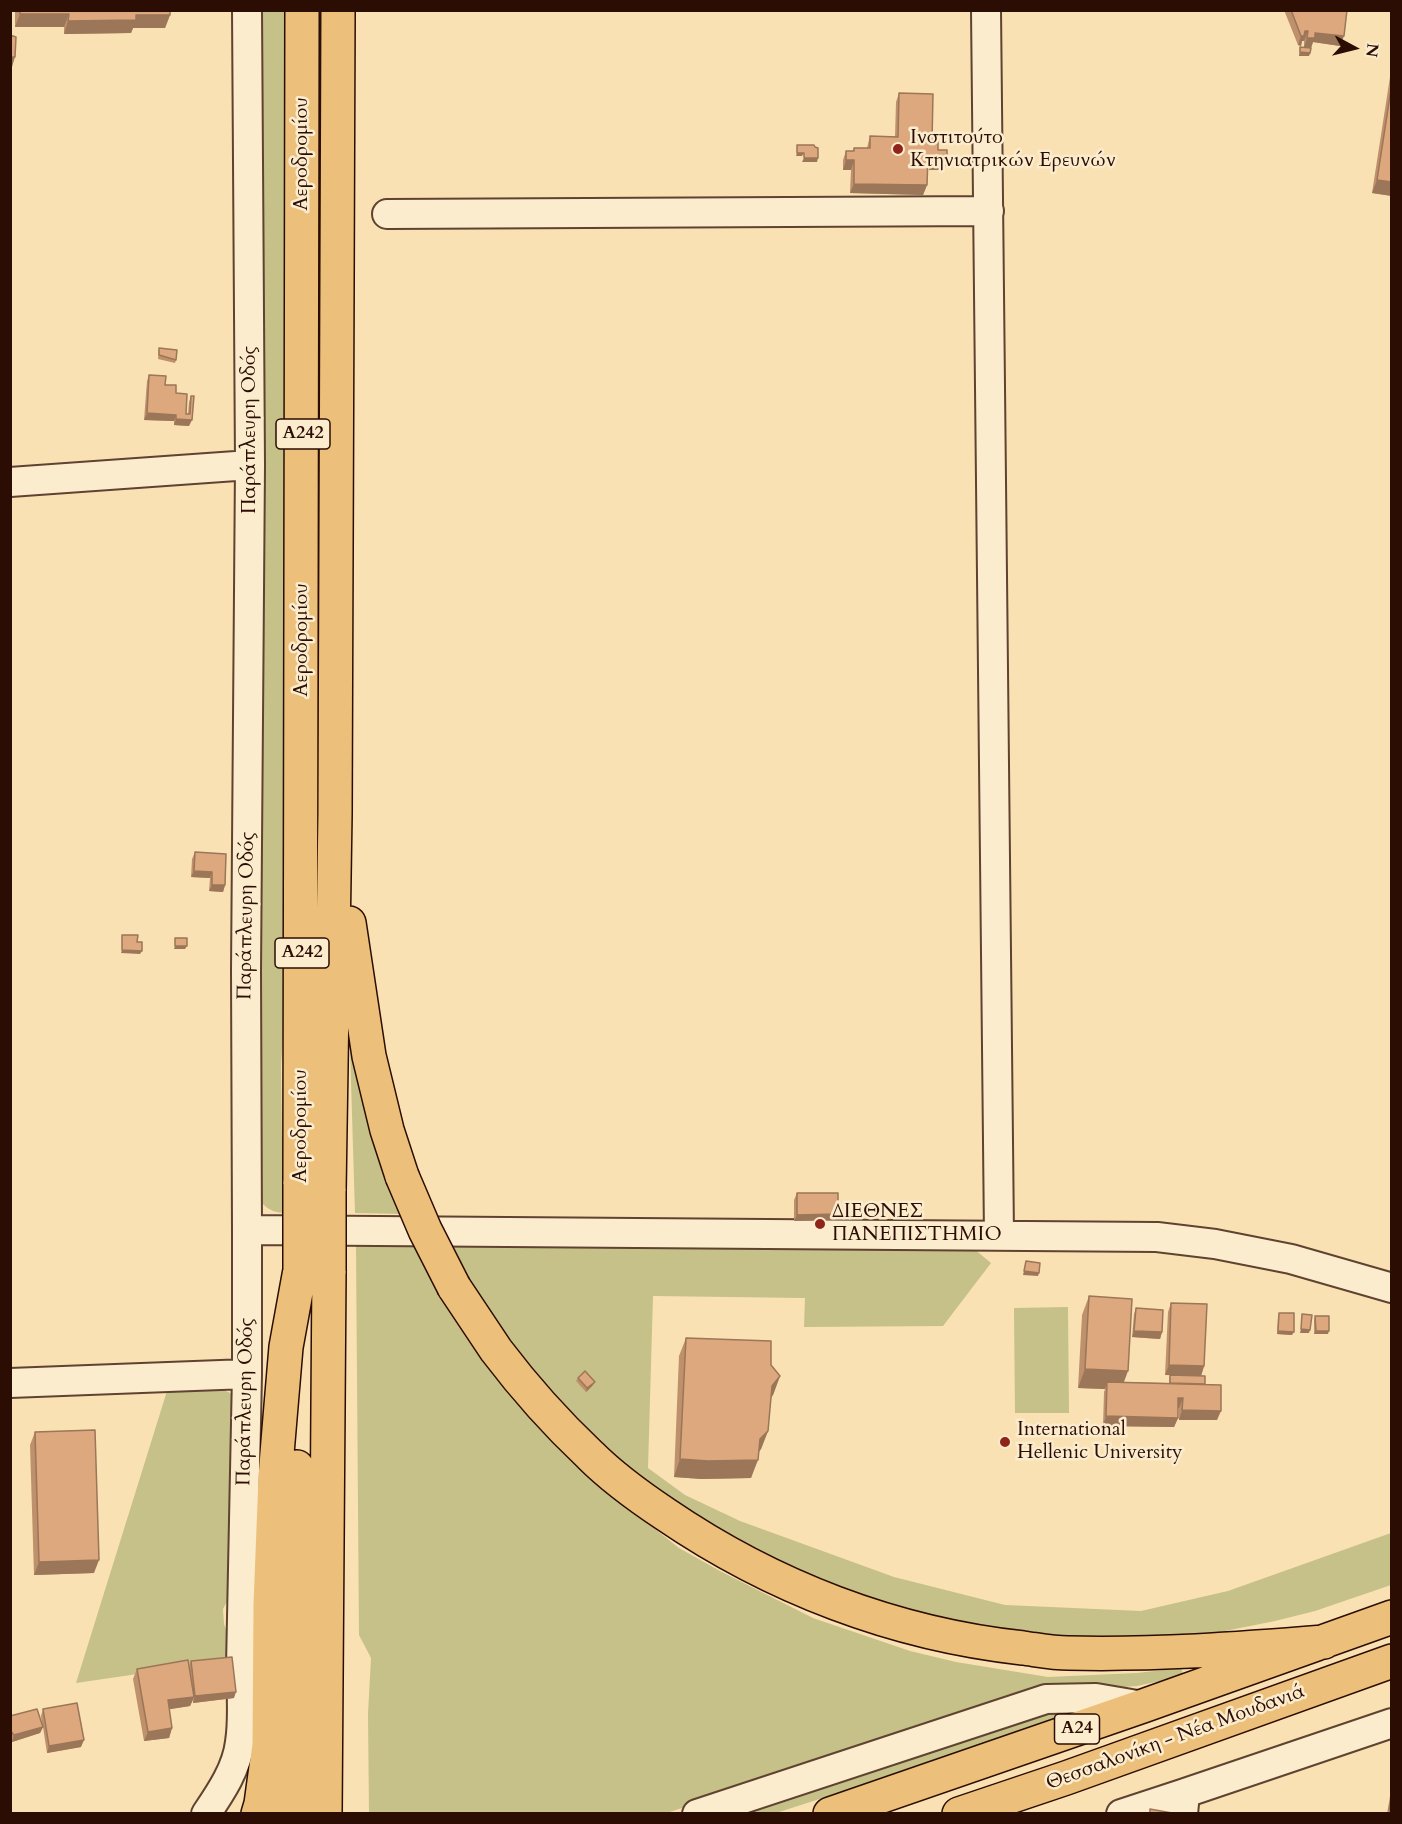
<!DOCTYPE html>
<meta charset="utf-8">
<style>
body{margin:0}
#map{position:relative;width:1402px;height:1824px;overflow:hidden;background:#f9e1b3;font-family:Cardo,serif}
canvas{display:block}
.frame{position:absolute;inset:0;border:12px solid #2c0d04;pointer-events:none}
.north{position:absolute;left:1324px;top:18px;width:60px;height:60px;-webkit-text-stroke:4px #fbecce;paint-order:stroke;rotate:97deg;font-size:16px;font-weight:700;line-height:24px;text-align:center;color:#2c0d04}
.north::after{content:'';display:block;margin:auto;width:21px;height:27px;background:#2c0d04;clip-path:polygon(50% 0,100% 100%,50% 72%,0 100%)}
</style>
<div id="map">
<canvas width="1402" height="1824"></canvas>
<div class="frame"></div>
<div class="north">N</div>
</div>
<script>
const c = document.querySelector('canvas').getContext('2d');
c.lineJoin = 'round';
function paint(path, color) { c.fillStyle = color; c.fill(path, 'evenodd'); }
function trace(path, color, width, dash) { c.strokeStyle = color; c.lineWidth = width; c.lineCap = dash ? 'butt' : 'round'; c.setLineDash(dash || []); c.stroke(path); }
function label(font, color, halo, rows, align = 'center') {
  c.font = font + ' Cardo,serif'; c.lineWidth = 5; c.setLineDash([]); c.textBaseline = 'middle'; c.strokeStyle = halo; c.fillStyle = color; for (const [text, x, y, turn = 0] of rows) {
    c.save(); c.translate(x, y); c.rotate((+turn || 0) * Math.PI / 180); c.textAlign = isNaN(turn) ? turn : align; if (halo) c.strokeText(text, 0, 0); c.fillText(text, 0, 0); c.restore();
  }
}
paint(new Path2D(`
 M290 10 286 991 281 1065 283 1213C269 1212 263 1205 255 1195L259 11Z
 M349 1015 402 1214 355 1213Z
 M440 1238 967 1243 991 1263 943 1326 804 1327 805 1298 653 1296 648 1468 685 1495 740 1521 894 1577 1005 1605 1141 1611 1228 1591 1391 1533V1585L1315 1611 1275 1621 1195 1637 1037 1641 835 1594 656 1496 539 1387Z
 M356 1246 420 1247 542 1429 584 1472 631 1510 679 1548 720 1571 813 1618 910 1651 956 1662 1048 1677 1137 1673 1181 1668 1184 1676 1137 1686 1047 1693 922 1723 776 1779 666 1813H369L368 1714 371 1658 359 1635Z
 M1068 1307 1069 1413H1015L1014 1308Z
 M224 1390 232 1394 233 1438 230 1596 223 1609 224 1624 231 1643 233 1660 76 1683 167 1391Z
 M1098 1706 1062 1721 776 1813 737 1814 1060 1707Z`), '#c5c188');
const minor = new Path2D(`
 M986 10 999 1235
 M387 214 989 211
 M10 482 250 465
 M247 1230 1157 1237 1215 1244 1291 1259 1392 1288
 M10 1383 247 1374
 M1185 1793 1392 1723
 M206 1814C221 1792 237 1768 240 1742 244 1717 241 1691 241 1666L247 1374V1230L246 971 250 465 247 10
 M697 1814 1046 1699 1096 1698 1143 1706
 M1121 1814 1185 1793 1183 1814`);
const highway = new Path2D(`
 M349 923 369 1056 387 1130 402 1176
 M300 1184 302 10
 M329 1191 335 814 338 10
 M454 1287C468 1308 482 1329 496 1350 524 1387 556 1423 590 1455 612 1477 638 1496 665 1514 772 1587 894 1634 1023 1648 1038 1650 1053 1653 1068 1653 1153 1655 1239 1649 1324 1642
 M258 1814 261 1804 269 1745 270 1605 275 1477 286 1347 300 1270
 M292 1814 297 1467
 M325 1814 329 1271
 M830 1814 1143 1706 1392 1617
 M959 1814 1066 1778 1392 1661`);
trace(minor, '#5f4230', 32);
trace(highway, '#2c0d04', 36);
trace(minor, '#fbecce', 28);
trace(highway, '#ecc07a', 33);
const highwayBridge = new Path2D(`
 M402 1176 425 1230 454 1287
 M329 1191V1271
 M300 1270V1184`);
trace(highwayBridge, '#2c0d04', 36, []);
trace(highwayBridge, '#ecc07a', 33);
paint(new Path2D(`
 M15 10H170V15L165 28H133L131 33 64 34V27H15Z
 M1284 10H1347L1340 46 1313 42 1311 48 1306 47 1310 53 1309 56H1299L1300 47H1304V41H1302L1301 46 1298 45Z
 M1392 64V196L1372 193Z
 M899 93 938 150 947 161 944 170H929L930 167H928L927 185 923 195 850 193 851 170H843V160L846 151H853L854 148H867L870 136 895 137 896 102Z
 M159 348 176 360 175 363 158 359Z
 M149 375 165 385 176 393 186 414H188L189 402 191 396 189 426 174 425V421L144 420 147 381Z
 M195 852 225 885 223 892 209 891 210 878 191 877 192 859Z
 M797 1193 838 1214 835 1220 794 1221V1200Z
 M1089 1296 1124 1382 1169 1383 1170 1375H1165L1168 1312 1171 1303 1204 1366 1201 1376 1205 1384 1217 1420H1179V1408H1178V1418L1174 1427 1103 1426 1104 1392 1105 1389 1078 1388 1082 1315Z
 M1136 1308 1162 1332 1160 1339 1132 1337 1134 1314Z
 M1279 1313 1292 1335 1277 1334 1278 1316Z
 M1315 1316 1328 1334H1314V1320Z
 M686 1338 771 1365 780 1376 773 1395 771 1397 768 1431 761 1449 759 1452 751 1478 702 1479 674 1477 679 1356Z
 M578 1378 593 1385 586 1392 576 1381Z
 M35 1432 94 1573 34 1575 30 1445Z
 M191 1661 234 1698 193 1703V1700L190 1706 169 1709 172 1728 169 1738 144 1741 133 1679 137 1669 189 1667Z
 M43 1709 81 1747 47 1753 43 1727 40 1733 12 1742 10 1740V1716L42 1725 41 1716Z
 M1392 1784V1814H1387Z`), '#be906c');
paint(new Path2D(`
 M20 14H69L64 27H15Z
 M136 15H170L165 28H133L131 33 64 34 68 21Z
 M1305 31H1308L1304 41H1302L1301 46 1298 45 1301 36Z
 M1315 33 1344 36 1340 46 1313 42 1311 48 1304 47 1307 38Z
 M1300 52 1310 53 1309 56H1299Z
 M10 57H15L12 67H10Z
 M797 153H804L802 156H796Z
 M928 157H933L930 167H924Z
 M804 158H818L817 162H802Z
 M846 160H854L851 170H843Z
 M933 160 947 161 944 170H929Z
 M1377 180 1392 182V196L1372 193Z
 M854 184 927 185 923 195 850 193Z
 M147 413 176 415 174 421 144 420Z
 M176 419 192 420 189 426 174 425Z
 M194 871 212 872 210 878 191 877Z
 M212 885H225L223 892 209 891Z
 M175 946H187L185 949H174Z
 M122 950 142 951 140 954 121 953Z
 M838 1214 835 1220 794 1221 797 1215Z
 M1024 1271 1039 1273 1038 1276 1023 1275Z
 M1301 1329 1310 1330 1309 1333H1300Z
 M1134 1331 1162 1332 1160 1339 1132 1337Z
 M1278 1331 1294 1332 1292 1335 1277 1334Z
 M1316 1331H1329L1328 1334H1314Z
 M1169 1365 1204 1366 1201 1376 1165 1375Z
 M1085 1369 1128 1371 1121 1390 1107 1382 1105 1389 1078 1388Z
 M780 1376 773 1395 766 1405 772 1386Z
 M595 1382 593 1385 586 1392 587 1388Z
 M1178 1398H1183L1179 1408H1175Z
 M1182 1410 1221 1411 1217 1420H1179Z
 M1106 1416 1178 1418 1174 1427 1103 1426Z
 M768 1431 761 1449 753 1458 760 1439Z
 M680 1459 758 1460 751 1478 702 1479 674 1477Z
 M99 1560 94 1573 34 1575 39 1562Z
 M236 1692 234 1698 193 1703 195 1696Z
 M194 1697 190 1706 165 1710 168 1700Z
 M43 1727 40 1733 12 1742 14 1735Z
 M172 1728 169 1738 144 1741 148 1732Z
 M84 1740 81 1747 47 1753 49 1746Z`), '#9b7658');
const building = new Path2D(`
 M20 10H170V15H136V20L68 21 69 14H20Z
 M1291 10H1347L1344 36 1315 33V38H1307L1308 31H1305L1304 36H1301Z
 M10 35 16 37 15 57H10Z
 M1300 47 1311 48 1310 53 1300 52Z
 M1392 83V182L1377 180Z
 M899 93 933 94 932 141 938 142V150H947V161L933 160V157H928L927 185 854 184V160H846V151H854V148H870V136L898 137Z
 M797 145H814L815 147 818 148V158H804V153H797Z
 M159 348 177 350 176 360 159 355Z
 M149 375 166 376 165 385H176V393L187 394 186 414H190L191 396H194L192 420 176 419V415L147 413Z
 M195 852 226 854 225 885H212V872L194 871Z
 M122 935H138L137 942H142V951L122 950Z
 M175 938H187V946H175Z
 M797 1193H838V1214L797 1215Z
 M1026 1261 1040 1263 1039 1273 1024 1271Z
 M1089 1296 1132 1299 1128 1371 1085 1369Z
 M1171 1303 1207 1304 1204 1366 1169 1365Z
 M1136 1308 1163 1310 1162 1332 1134 1331Z
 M1279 1313H1294V1332L1278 1331Z
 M1302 1314 1312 1315 1310 1330 1301 1329Z
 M1315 1316H1329V1331H1316Z
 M686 1338 771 1341V1365L780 1376 772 1386 768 1431 760 1439 758 1460 708 1461 680 1459Z
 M585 1371 595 1382 587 1388 578 1378Z
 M1170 1375 1205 1376V1384L1170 1383Z
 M1107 1382 1221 1385V1411L1182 1410 1183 1398H1178V1418L1106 1416Z
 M95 1430 99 1560 39 1562 35 1432Z
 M232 1657 236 1692 195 1696 191 1661Z
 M188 1660 194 1697 168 1700 172 1728 148 1732 137 1669Z
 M77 1703 84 1740 49 1746 43 1709Z
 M37 1709 43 1727 14 1735 10 1730V1716Z
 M1392 1794V1811L1389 1810Z
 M1150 1809 1172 1813V1814H1150Z`);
paint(building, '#dda87e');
trace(building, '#9b7658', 1.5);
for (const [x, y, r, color] of [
 [898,149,6,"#8f2418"],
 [820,1224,6,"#8f2418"],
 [1005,1442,6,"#8f2418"]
]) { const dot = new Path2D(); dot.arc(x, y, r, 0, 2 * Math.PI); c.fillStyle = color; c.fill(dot); trace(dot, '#fbecce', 2); }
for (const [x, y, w] of [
 [303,434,54],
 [302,953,54],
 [1077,1729,45]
]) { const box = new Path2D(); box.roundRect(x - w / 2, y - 15, w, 30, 4.5); c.fillStyle = '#fbecce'; c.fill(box); trace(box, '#2c0d04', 1.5); }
label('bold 18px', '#2c0d04', null, [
 ["Α242",303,434],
 ["Α242",302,953],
 ["Α24",1077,1729]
]);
label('20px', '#2c0d04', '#fbecce', [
 ["Ινστιτούτο",910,138],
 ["Κτηνιατρικών Ερευνών",910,161],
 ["ΔΙΕΘΝΕΣ",832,1212],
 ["ΠΑΝΕΠΙΣΤΗΜΙΟ",832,1235],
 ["International",1017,1430],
 ["Hellenic University",1017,1453]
], 'left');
label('20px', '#2c0d04', '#fbecce', [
 ["Αεροδρομίου",302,154,-90],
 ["Παράπλευρη Οδός",250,430,-90],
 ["Αεροδρομίου",302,640,-90],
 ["Παράπλευρη Οδός",247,916,-89],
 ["Αεροδρομίου",301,1126,-90],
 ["Παράπλευρη Οδός",246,1402,-89],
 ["Θεσσαλονίκη - Νέα Μουδανιά",1176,1738,-20]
]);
</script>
